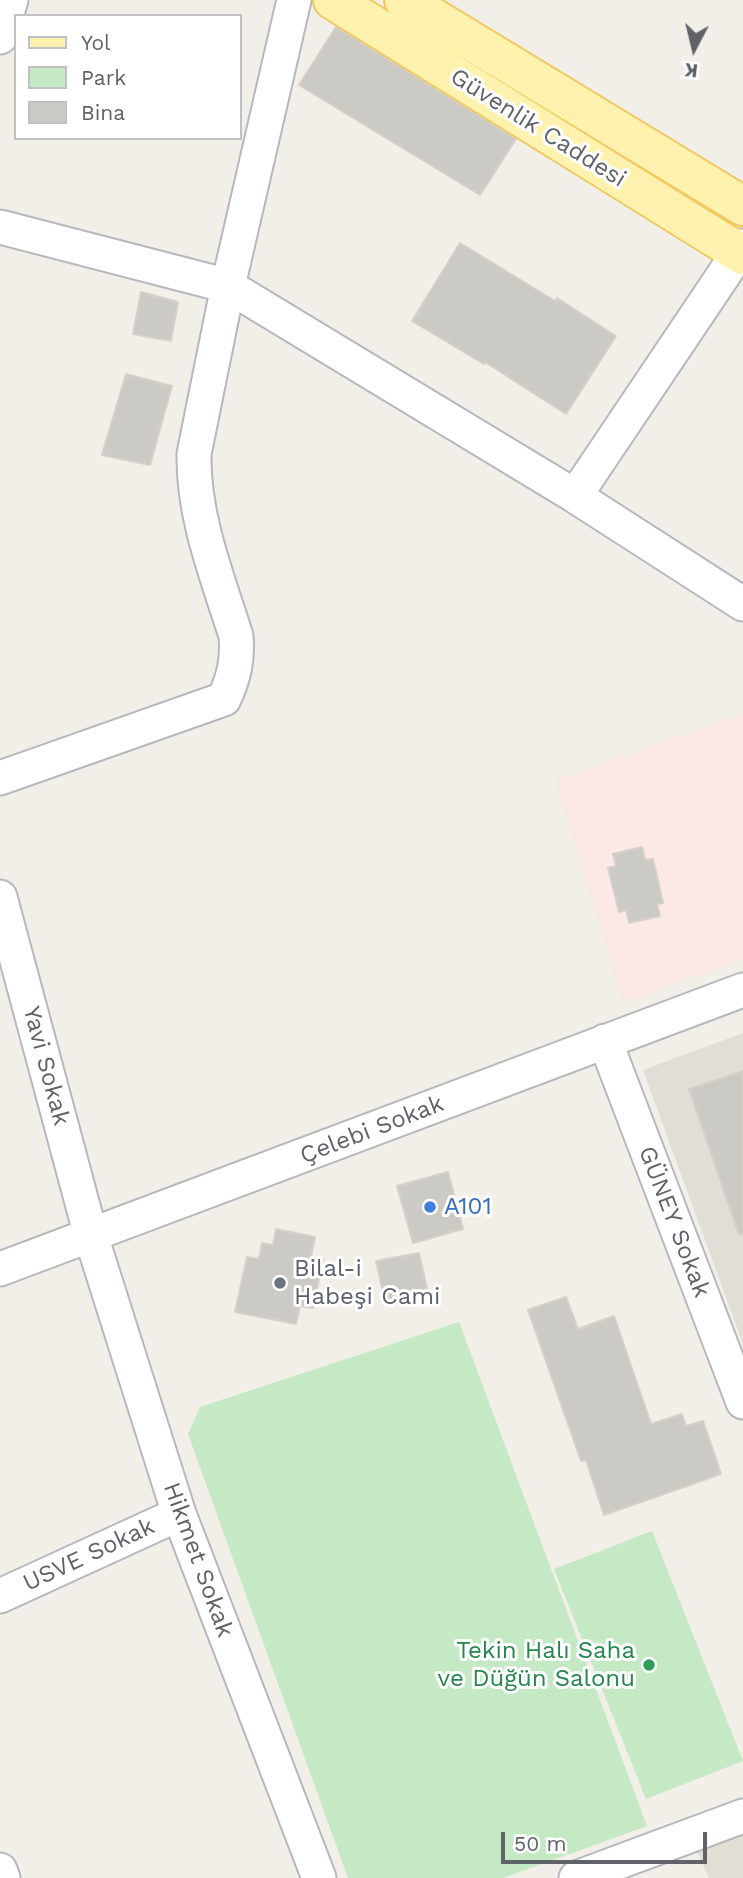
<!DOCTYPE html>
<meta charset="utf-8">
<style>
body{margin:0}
#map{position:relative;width:743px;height:1878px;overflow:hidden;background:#f1efe8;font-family:"Work Sans",sans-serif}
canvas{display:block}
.legend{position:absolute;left:14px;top:14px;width:228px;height:126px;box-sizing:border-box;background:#fff;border:2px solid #bfc1c3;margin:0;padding:9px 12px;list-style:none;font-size:21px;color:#5f6368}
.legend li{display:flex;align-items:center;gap:14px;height:35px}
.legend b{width:35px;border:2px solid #bfc1c3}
.north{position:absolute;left:659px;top:14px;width:70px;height:70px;-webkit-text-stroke:5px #fff;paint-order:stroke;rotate:187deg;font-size:19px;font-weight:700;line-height:28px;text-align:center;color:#5f6368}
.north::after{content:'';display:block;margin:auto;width:24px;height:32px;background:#5f6368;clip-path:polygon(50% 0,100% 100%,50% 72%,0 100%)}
.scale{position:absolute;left:501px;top:1832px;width:206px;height:32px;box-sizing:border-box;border:4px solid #5f6368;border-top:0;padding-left:9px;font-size:21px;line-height:24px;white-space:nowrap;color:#5f6368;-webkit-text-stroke:5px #fff;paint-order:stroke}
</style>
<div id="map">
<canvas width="743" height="1878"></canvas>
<ul class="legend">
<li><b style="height:9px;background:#fff2af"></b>Yol</li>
<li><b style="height:19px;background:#c5e8c5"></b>Park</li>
<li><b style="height:19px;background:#cccac5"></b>Bina</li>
</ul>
<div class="north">K</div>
<div class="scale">50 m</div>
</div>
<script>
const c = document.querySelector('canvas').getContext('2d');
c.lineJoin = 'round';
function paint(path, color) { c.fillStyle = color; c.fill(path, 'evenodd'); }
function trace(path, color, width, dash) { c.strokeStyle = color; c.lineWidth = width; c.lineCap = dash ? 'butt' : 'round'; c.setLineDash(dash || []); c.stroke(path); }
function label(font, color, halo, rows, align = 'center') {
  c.font = font + ' "Work Sans",sans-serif'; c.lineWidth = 6; c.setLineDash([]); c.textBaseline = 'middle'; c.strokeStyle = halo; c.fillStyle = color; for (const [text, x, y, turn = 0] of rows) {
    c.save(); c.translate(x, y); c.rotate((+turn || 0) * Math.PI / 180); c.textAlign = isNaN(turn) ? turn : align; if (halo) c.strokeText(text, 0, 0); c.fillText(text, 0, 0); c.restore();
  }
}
paint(new Path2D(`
 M743 1033V1344L643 1070Z
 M743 1832V1878H709L696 1849Z`), '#e1ded6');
paint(new Path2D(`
 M743 714V959L624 1002 556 780Z`), '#fce8e6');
paint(new Path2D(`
 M459 1322 647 1826 503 1878H348L188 1434 200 1407Z
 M652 1531 743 1761 646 1799 554 1569Z`), '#c5e8c5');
const building = new Path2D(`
 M336 27 516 139 480 195 299 85Z
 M460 243 555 301 557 298 616 336 566 414 485 362 484 364 412 321Z
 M141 292 178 302 171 341 133 334Z
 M126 374 172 386 150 465 102 455Z
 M642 847 645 860 653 859 663 903 657 904 660 916 629 923 626 910 619 912 608 868 616 866 613 854Z
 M743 1071V1234L739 1235 689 1089Z
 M448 1172 463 1229 413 1243 397 1186Z
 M276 1229 315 1237 311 1257 323 1259 313 1308 300 1306 296 1324 235 1312 247 1257 259 1259 262 1243 273 1245Z
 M419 1253 428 1293 385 1302 376 1261Z
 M566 1297 578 1329 614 1316 651 1424 682 1414 686 1426 703 1421 721 1474 604 1515 586 1460 581 1461 528 1310Z`);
paint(building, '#cccac5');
trace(building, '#d6d1c6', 2);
const minor = new Path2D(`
 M0 37 11 0
 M0 227 228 286 575 496
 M743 246 575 496 743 604
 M0 778 224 699C234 677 238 660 236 636 217 576 193 517 194 454L228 286 294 0
 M0 897 91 1236 179 1514 319 1878
 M605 1041 743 1402
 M0 1269 743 990
 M0 1596 179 1514
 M0 1870 3 1878
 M576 1878 743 1816`);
const major = new Path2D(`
 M333 0 743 255
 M404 0 743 206`);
trace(minor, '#b5b8bc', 37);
trace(major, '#f2c960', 42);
trace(minor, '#fff', 33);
trace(major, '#fff2af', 38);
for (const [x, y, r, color] of [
 [430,1207,7,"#3f7fe0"],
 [280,1283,7,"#6b7280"],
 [649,1665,7,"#2e9e5b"]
]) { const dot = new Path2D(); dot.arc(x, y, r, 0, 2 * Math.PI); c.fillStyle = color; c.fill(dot); trace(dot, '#fff', 2.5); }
label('24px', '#5f6368', '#fff', [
 ["Güvenlik Caddesi",538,128,32],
 ["Yavi Sokak",46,1066,75],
 ["Çelebi Sokak",372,1130,-21],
 ["GÜNEY Sokak",674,1222,69],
 ["USVE Sokak",89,1555,-25],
 ["Hikmet Sokak",198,1560,70]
]);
label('24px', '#366cbe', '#fff', [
 ["A101",444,1207]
], 'left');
label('24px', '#5b616d', '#fff', [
 ["Bilal-i",294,1269],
 ["Habeşi Cami",294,1297]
], 'left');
label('24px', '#27864d', '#fff', [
 ["Tekin Halı Saha",635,1651],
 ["ve Düğün Salonu",635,1679]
], 'right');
</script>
